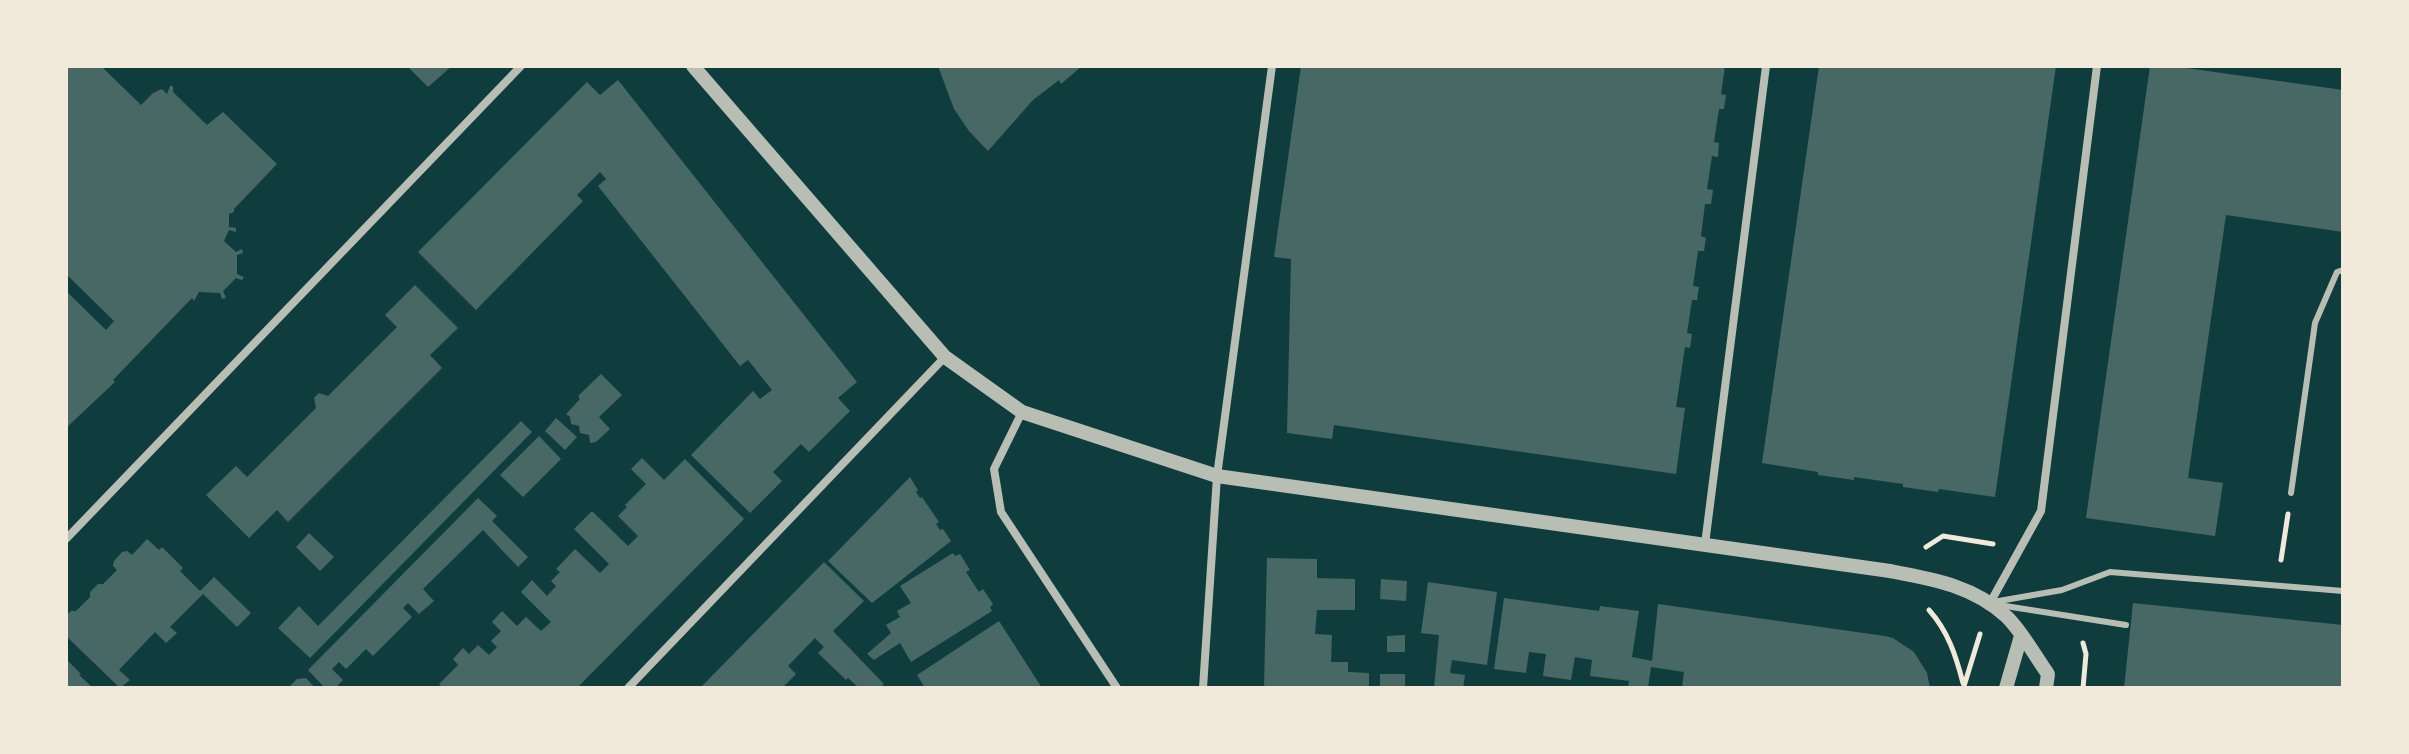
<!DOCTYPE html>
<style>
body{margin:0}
#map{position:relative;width:2409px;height:754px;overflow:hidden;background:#0f3d3e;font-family:Overpass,sans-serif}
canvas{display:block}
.frame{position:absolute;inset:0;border:68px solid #f1e9da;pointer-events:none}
</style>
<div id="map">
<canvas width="2409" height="754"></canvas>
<div class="frame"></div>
</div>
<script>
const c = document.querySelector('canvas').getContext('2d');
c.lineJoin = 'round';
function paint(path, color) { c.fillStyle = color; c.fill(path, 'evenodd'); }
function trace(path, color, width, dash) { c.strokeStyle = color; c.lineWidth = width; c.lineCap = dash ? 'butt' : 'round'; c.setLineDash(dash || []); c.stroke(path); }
paint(new Path2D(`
 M66 66H101L141 105 153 93 162 89 167 94 170 86H173V92L207 125 223 112 277 164 234 209V212L229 214V227L236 228V232L229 230 224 241 236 252 242 249 243 253 237 255V274L244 277 242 280 236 278 223 291 226 298 222 299 220 293 199 292 194 301 192 298 113 380 115 382 66 428V291L106 330 114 321 66 274Z
 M407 66H452L428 87Z
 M938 66H1082L1061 84 1059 80 1033 100 988 151 969 131 954 109Z
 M1301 66H1725L1721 94 1726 95 1724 109H1719L1714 142 1719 143 1718 157 1712 156 1707 189 1713 190 1711 204H1705L1701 236 1706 238 1704 251H1698L1693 286 1699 287 1697 300H1692L1687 333 1692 334 1690 348 1685 347 1676 407 1685 408 1676 474 1334 425 1332 439 1287 433 1291 259 1274 257Z
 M1819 66H2056L1995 497 1939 489 1938 492 1903 487V484L1854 477V480L1818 475V472L1762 463Z
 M2150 66H2172L2343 90V232L2226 215 2188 478 2223 483 2215 536 2086 518Z
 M618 80 857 382 838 398 850 411 809 452 801 444 773 472 782 481 750 513 691 455 753 391 760 399 772 390 748 360 740 366 598 186 606 179 600 172 577 195 583 201 476 310 418 252 587 82 600 95Z
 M415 285 458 328 430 355 442 368 288 522 277 510 249 538 206 495 236 466 247 477 316 408 314 398 319 393 328 396 397 327 385 315Z
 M601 374 622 395 599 417 610 429 596 442 590 443 589 435 580 433 579 426 571 424 570 417 566 414 580 399 578 396Z
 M556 418 577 437 565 450 545 431Z
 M521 421 532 432 310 658 278 628 299 606 318 626Z
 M539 436 561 459 523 497 500 475Z
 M642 458 664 480 685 459 744 519 577 688H443L439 684 458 665 453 659 463 648 469 654 478 645 489 655 497 647 491 641 501 631 492 622 502 611 517 626 526 617 541 631 551 622 521 592 532 580 547 596 556 586 551 581 560 572 556 569 575 549 600 573 609 564 574 529 592 511 628 546 638 536 618 516 627 507 625 505 646 484 631 469Z
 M910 477 918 490 916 492 920 498 922 497 939 522 936 524 940 530 943 529 951 541 872 603 828 561Z
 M478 498 497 516 492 521 528 557 518 567 483 530 423 589 434 601 419 614 408 603 403 608 412 617 373 656 366 649 346 669 339 662 332 669 343 680 335 688H325L308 670Z
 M309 533 334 557 320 571 296 547Z
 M147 539 159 550 162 547 183 568 180 571 200 591 214 577 251 613 237 627 203 594 170 627 177 633 166 643 155 632 119 670 130 680 120 688 66 636V616L71 611H76L90 597V592L98 584H103L117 570 113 566 114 561 122 552 127 551 132 555Z
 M953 553 955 556 960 554 970 570 966 572 979 592 983 589 993 604 990 607 992 611 911 662 900 643 874 660 867 654 891 633 886 625 900 617 897 611 911 603 900 586Z
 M1267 558 1317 559V578L1355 579V610H1317L1315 634 1332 635 1331 662H1348V672L1369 673V688H1264Z
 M824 562 864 601 833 631 884 684 879 688H859L848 678 846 680 818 653 824 647 815 638 788 666 796 674 782 688H700Z
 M1381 579 1407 581 1406 601 1380 599Z
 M1428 582 1497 592 1487 665 1452 660 1450 673 1465 675 1463 688H1434L1439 635 1421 633Z
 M1504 598 1599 611 1600 606 1639 611 1632 657 1652 661 1658 604 1885 636 1893 638 1914 652 1927 673 1930 688H1682L1684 672 1651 667 1648 688H1628L1629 681 1590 676 1592 660 1575 657 1571 680 1543 676 1546 654 1529 652 1526 673 1494 669Z
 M2133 603 2343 625V688H2124Z
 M999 621 1042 688H925L917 675Z
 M1405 635V652H1387V636Z
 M66 659 81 674 79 675 93 688H66Z
 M1380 674H1405V688H1380Z
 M306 678 315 688H288L297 679Z`), '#486865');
trace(new Path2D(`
 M1926 547 1943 536 1993 544
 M2281 560 2288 514
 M1929 610C1948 631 1956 656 1963 683
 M1964 686 1980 634
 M2083 688 2086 654 2083 643`), '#f1e9da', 5);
trace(new Path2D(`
 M2291 493 2315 323 2337 272 2343 270
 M1993 602 2062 590 2110 572 2343 591
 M1999 605 2126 625`), '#b8beb3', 6);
trace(new Path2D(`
 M1022 412 994 469 1001 512 1117 688
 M66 539 521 66
 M1705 544 1766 66
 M1990 603 2041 511 2097 66
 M628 688 945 357
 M1203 688 1217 476 1272 66`), '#b8beb3', 8);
trace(new Path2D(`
 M693 66 945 357 1022 412 1217 476 1890 571C1933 579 1974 586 2007 617 2023 633 2035 656 2048 674L2046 688
 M2006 688 2021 636`), '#b8beb3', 14);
</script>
